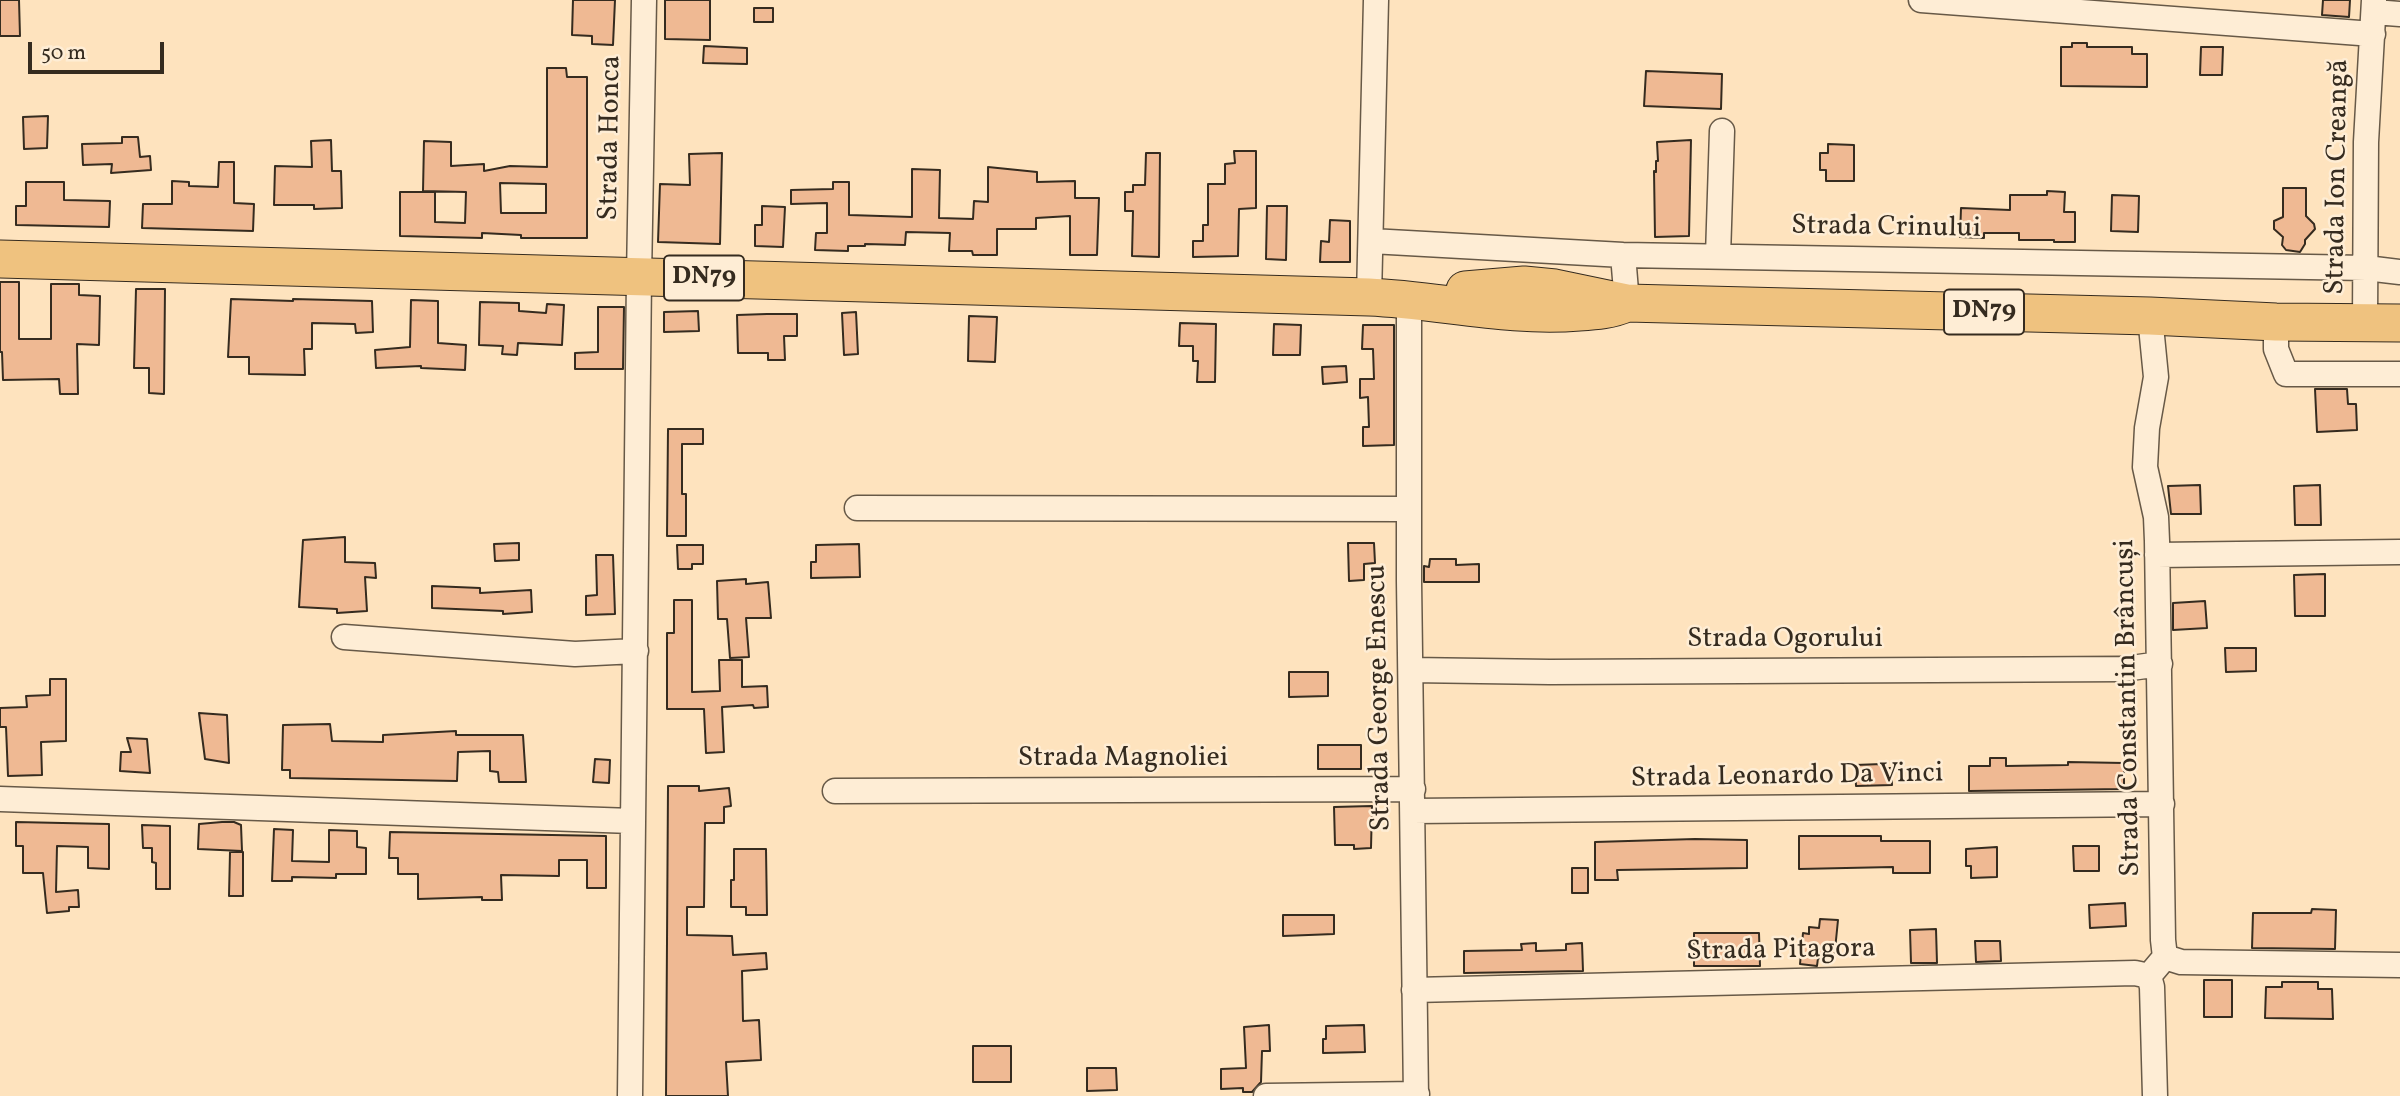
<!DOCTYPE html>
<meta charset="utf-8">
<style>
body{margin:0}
#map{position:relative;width:2400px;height:1096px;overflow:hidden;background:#fee3be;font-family:Vollkorn,serif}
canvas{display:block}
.scale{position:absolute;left:28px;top:42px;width:136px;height:32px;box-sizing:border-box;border:4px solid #352b1f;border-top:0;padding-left:9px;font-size:21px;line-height:24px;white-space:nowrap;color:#352b1f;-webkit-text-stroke:5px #feedd5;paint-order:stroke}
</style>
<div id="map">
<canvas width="2400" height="1096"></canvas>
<div class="scale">50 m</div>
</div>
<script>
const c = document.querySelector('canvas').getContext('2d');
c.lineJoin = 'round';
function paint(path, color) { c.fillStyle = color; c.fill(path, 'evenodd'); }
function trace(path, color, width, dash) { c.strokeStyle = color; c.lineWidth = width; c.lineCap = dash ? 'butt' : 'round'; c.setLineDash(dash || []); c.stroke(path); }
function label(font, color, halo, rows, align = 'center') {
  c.font = font + ' Vollkorn,serif'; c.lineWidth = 5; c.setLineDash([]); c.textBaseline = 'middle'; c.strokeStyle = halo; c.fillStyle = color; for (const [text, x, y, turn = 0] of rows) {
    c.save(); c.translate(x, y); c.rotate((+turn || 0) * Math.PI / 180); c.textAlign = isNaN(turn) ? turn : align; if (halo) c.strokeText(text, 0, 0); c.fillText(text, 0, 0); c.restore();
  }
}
const building = new Path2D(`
 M0 0H19L20 36H0Z
 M573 0H615L613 45 592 44V36L572 35Z
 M665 0H710V40L665 39Z
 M2323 0H2350L2349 17 2322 15Z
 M754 8H773V22H754Z
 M2072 43H2087V47H2132V54H2147V87L2061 86V47H2072Z
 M704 46 747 48V64L703 63Z
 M2201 47H2223L2222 75H2200Z
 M547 68H566L567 77H587V238H521V235L482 233V238L400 236V192H435V222L465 223 466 192 423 191 424 141 451 142V166L484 164V171L510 166 547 167ZM500 183 546 184V213H501Z
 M1646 71 1722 74 1721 109 1644 106Z
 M48 116 47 148 24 149 23 117Z
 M122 137H138L140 157 150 156 151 170 111 173 112 164 83 165 82 144 122 143Z
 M331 140 332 171H341L342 208 314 209V205H274L275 166 312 167 311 141Z
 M1691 140 1689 236 1655 237 1654 171 1656 172V161H1658L1657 142Z
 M1828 144 1854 145V181H1826V170H1820V153H1828Z
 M1234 151H1256V208L1239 209 1238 256 1193 257V241H1203V225H1208V184H1225V164L1235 163Z
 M722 153 720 244 658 242 660 184 690 185 689 154Z
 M1146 153H1160L1159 257 1132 256 1133 211H1125V192H1133V185H1145Z
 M219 162H234V203L254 204 253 231 142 228 143 204H172V181L189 182V186L218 187Z
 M988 167 1037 172V182L1075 181V198H1099L1097 255H1070V216L1036 218V229H997V255H973L972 251H949L950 233 906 232 905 245 865 244V246H848V251L815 250 816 233H827V203L791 204V190L833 189V182H849V215L912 217V169L940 170 939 218 973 219 974 201 988 202Z
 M26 182H64V200L110 201 109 227 16 225V206H26Z
 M2283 188H2306V216L2314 224 2315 229 2305 240V244L2300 252 2286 250 2282 245 2283 237 2274 229V221L2283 217Z
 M2047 191 2065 192 2064 212H2075V242H2054V240H2019V233H1984V238L1960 237 1961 208 2010 210V195H2047Z
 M2112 195 2139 196 2138 232 2111 231Z
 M762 206 785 207 783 247 755 246V225H762Z
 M1267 206H1287L1286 260 1266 259Z
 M1330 220 1350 221V262H1320L1321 241 1329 242Z
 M0 282H19V339H51V284H79V295L100 296 99 345 77 344 78 394H60L59 379 3 380 2 352H0Z
 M136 289H165L164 394 149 393V368H134Z
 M231 299 293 301V299L372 301 373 332 356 333 355 324 312 323V349H304L305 375 249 374V357H228Z
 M411 300 438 301V343L466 345 465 370 421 368V366L376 368 375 350 410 347Z
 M480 302 519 303V311L546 313 547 304 564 305 562 345 518 343 517 355 502 354 503 346 479 345Z
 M598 307H624L623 369H575V353L598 352Z
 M698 311 699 331 664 332V312Z
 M856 312 858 354 844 355 842 313Z
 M767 314H797V336H784L785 360H768V353H738L737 315Z
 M969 316 997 317 995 362 968 361Z
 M1180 323 1216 324 1215 382H1197L1198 361H1193V346H1179Z
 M1274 324 1301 325 1300 355H1273Z
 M1363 325H1394V445L1363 446V427H1369L1368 397 1360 398V379H1374L1373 349H1362Z
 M1346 366 1347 382 1323 384 1322 367Z
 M2315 389H2347L2348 404H2356L2357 430 2317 432Z
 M668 429H703V444H682V494H686V536H667Z
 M2200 485 2201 514H2171L2168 486Z
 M2320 485 2321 525H2295L2294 486Z
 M345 537V562L375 563 376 578 365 577 367 611 337 613V609L299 607 303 540Z
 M519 543V560L495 561 494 544Z
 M1348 543H1374L1375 563 1364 564V580L1349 581Z
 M859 544 860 577 811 578V562H816V545Z
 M677 545H703V564H692V569H678Z
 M596 555H613L615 614 586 615V596L597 595Z
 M1430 559H1456V565L1479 564V582H1424V566L1429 567Z
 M2325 574V616H2295L2294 575Z
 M746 579V584L768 582 771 618H746L749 657 730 658 727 619H718L717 581Z
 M432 586 480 588V593L531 590 532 612 503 614V611L432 608Z
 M674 600H692V692L720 691 719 660H742V687L767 686 768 707 754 708 753 705 722 707 724 752 706 753 704 709H667V633H674Z
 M2205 601 2207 628 2173 630V603Z
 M2225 648H2256V671L2226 672Z
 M1289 672H1328V696L1289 697Z
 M50 679H66V741L41 742 42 775 8 776 6 727H0V708L27 707 26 696 50 695Z
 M199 713 227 715 229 763 205 759Z
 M330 724 332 741 383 742V735L456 731V735H523L526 782H499L498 772 490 771V751L458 752 457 781 290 778V770H282L283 725Z
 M127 738 147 739 150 773 120 771 121 752H131Z
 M1318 745H1361V769H1318Z
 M1990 758H2006V766L2068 765V762L2124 763V789L1969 791V766H1990Z
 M595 759 610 760 609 783 593 782Z
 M1882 764 1883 768H1891L1892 785 1856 786 1855 765Z
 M668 786H699V791L729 788 731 806 724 807V823H705L704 907H687V935L732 936 733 955 766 953 767 969 742 971 743 1021 759 1020 761 1060 726 1062 728 1096H666Z
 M1372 806 1371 848 1354 849V845H1335L1334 807Z
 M16 822 109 824V869L88 868V847L57 846 56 892 78 890 79 907H69V911L47 913 43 873H23V846H16Z
 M222 822H234L241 825 242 851 198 849 199 824Z
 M142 825 170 826V889H156V863L152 862V848H143Z
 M274 829 293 830 292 861 329 862V830L357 831V847L366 848V874H336V878L292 877V881H272Z
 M390 832 606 836V888H587V860H559V876L501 875 502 900H482V897L418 899V874H398V858H389Z
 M1799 836H1881V841H1930V873H1893V867L1799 869Z
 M1695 839 1747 840V868L1617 870 1618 880H1595V842Z
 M2073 846H2099V871H2074Z
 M1997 847V877L1971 878V866H1966V849Z
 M734 849H766L767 915H746V907H731V880H734Z
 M230 852H243V896H229Z
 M1572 868H1588V893H1572Z
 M2125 903 2126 926 2090 928 2089 905Z
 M2312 909 2336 910 2335 949 2252 948 2253 913H2311Z
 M1283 915H1334V934L1283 936Z
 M1820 919 1838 920 1834 960 1818 958 1817 966 1800 964 1803 933 1809 934V927L1819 928Z
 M1936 929 1937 963H1911L1910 930Z
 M1694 933H1759L1760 966H1694Z
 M1975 941H2000L2001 961 1976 962Z
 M1536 943V951L1566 950V944L1582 943 1583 971 1464 973V951L1522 950 1521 944Z
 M2204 980H2232V1017H2204Z
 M2282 982H2318V989H2332L2333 1019 2265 1018 2266 987H2282Z
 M1269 1025 1270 1051H1262L1261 1082 1252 1092H1243V1088L1221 1089V1069L1246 1068 1244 1027Z
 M1364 1025 1365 1052 1323 1053V1039H1326V1026Z
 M973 1046H1011V1082H973Z
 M1087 1068H1116L1117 1090 1087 1091Z`);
paint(building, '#efb993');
trace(building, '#352b1f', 2);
const minor = new Path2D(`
 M1921 0 2373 34
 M2374 12 2400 14
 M1371 241 1623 255 2366 268 2400 272
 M1623 255 1627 303
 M1718 256 1722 131
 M1369 297 1376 0
 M1409 299V581L1416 1096
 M2276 322V349L2286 374H2400
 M2365 322 2366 142 2374 0
 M857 508 1409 509
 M2157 555 2400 552
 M344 637 575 654 636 651
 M1411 670 1550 672 2124 669 2160 664
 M835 791 1413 789
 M0 799 632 821
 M1413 811 2162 804
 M2165 957 2181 962 2400 965
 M2149 976 2165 957 2163 940 2157 541 2156 517 2145 467 2147 428 2156 377 2150 316
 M2149 976 2152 987 2155 1096
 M1414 990 2135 973 2149 976
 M630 1096 639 277 644 0
 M1266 1096 1417 1094`);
const highway = new Path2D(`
 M0 259 1369 297C1439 300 1509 318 1579 312 1596 311 1611 310 1627 303
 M1465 290 1524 285 1555 288 1627 303 2150 316 2276 322 2400 323`);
trace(minor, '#675947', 27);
trace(highway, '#352b1f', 39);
trace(minor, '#feedd5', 24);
trace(highway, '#efc27f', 37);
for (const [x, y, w] of [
 [704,278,80],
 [1984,312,80]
]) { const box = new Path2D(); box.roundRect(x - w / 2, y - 22.5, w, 45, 5); c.fillStyle = '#feedd5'; c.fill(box); trace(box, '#352b1f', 2); }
label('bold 26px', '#352b1f', null, [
 ["DN79",704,278],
 ["DN79",1984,312]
]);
label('28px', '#352b1f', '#feedd5', [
 ["Strada Honca",612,138,-89],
 ["Strada Ion Creangă",2339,177,-89],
 ["Strada Crinului",1886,229,1],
 ["Strada Ogorului",1785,641],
 ["Strada George Enescu",1381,698,-91],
 ["Strada Constantin Brâncuși",2130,708,-91],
 ["Strada Magnoliei",1123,760],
 ["Strada Leonardo Da Vinci",1787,778,-1],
 ["Strada Pitagora",1781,952,-1]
]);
</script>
